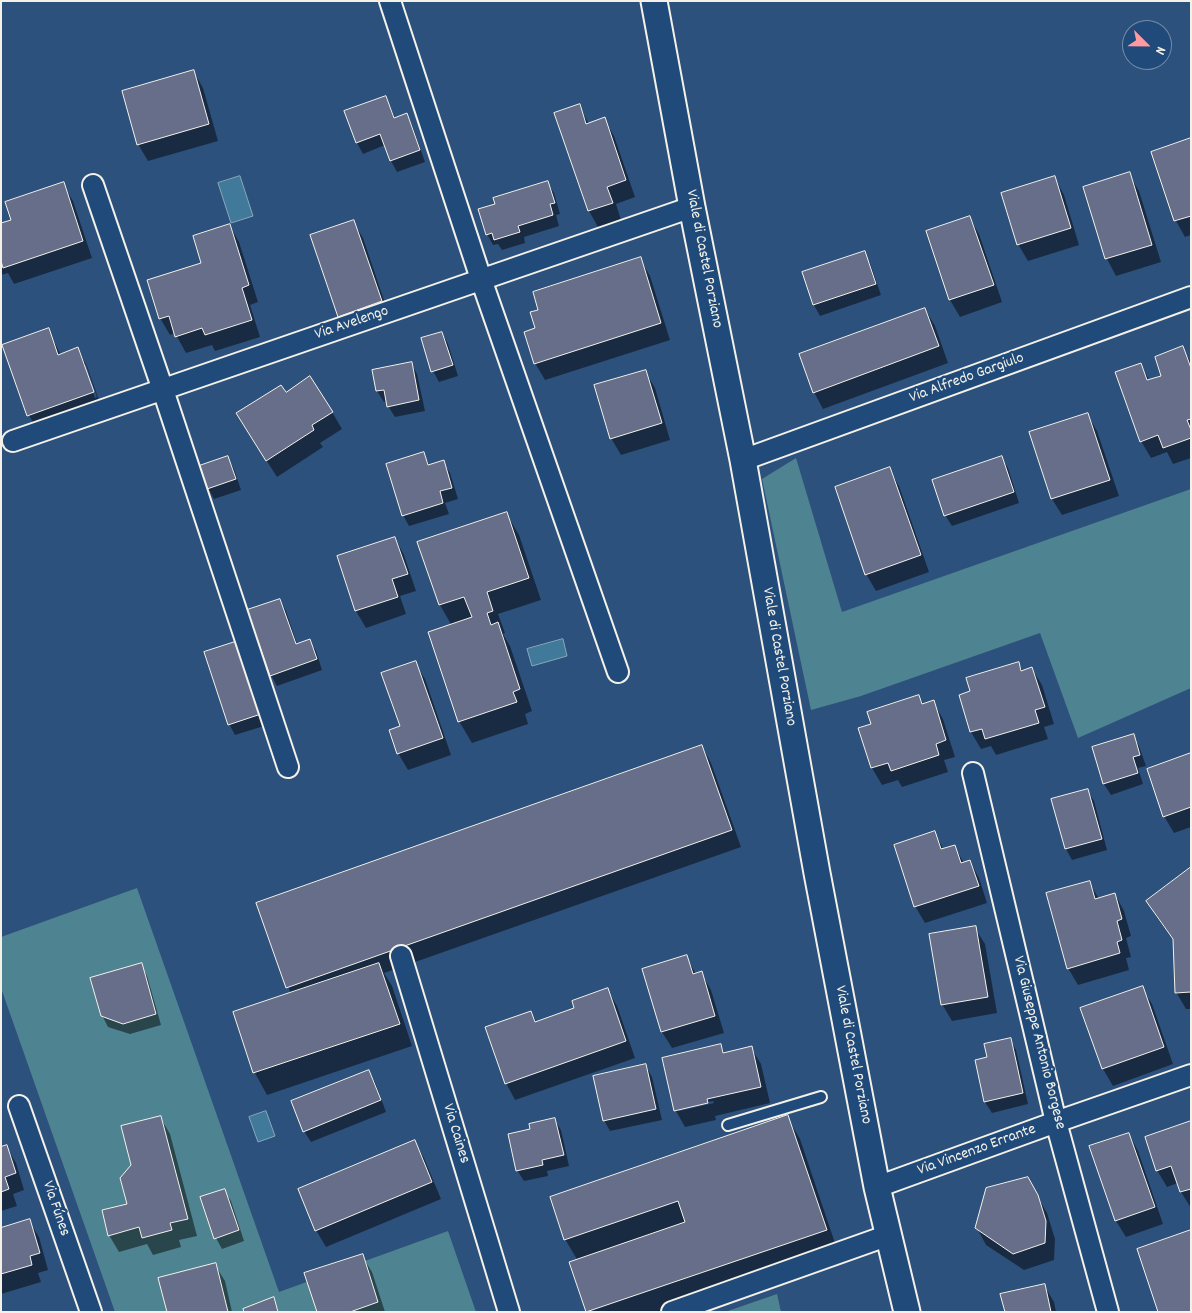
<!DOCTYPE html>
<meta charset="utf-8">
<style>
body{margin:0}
#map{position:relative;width:1192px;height:1313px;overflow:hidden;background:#2d517d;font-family:Dekko,sans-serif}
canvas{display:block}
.frame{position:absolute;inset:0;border:2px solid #f4f1e8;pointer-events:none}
.north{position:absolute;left:1122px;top:20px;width:50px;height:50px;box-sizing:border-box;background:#1f4a7a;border:1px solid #748da6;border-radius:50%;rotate:113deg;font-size:14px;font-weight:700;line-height:20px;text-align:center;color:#f4f1e8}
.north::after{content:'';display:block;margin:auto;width:18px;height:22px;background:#ff9aa2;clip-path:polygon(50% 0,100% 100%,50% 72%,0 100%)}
</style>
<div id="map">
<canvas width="1192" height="1313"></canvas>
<div class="frame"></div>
<div class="north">N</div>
</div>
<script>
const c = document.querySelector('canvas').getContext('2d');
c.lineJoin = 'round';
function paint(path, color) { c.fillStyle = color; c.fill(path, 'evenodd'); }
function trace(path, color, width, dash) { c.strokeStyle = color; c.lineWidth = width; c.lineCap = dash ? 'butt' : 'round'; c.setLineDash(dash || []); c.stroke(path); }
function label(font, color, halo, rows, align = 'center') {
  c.font = font + ' Dekko,sans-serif'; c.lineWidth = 5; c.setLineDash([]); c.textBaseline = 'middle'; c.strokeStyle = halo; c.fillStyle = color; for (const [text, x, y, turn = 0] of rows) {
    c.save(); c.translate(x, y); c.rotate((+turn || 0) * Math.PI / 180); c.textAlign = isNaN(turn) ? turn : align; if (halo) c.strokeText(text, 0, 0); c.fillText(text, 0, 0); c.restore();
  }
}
paint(new Path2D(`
 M796 458 842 612 1191 489V688L1078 738 1040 633 861 696 811 710 762 479Z
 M137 888 279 1292 448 1231 476 1312H115L1 988V937Z
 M777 1294 781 1312H725Z`), '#4e8391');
const water = new Path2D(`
 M240 176 253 216 231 223 218 183Z
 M563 639 567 656 532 666 527 649Z
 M266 1111 275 1136 258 1142 249 1117Z`);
paint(water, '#40799a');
trace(water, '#88a9b9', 1);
paint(new Path2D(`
 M194 72 203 88 218 141 148 161 138 144Z
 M386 98 395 118 406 114 412 125 425 162 397 172 391 161 385 145 363 154 357 143Z
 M579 106 589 124 604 119 614 136 635 197 616 204 621 220 598 227 589 211Z
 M1191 139V235L1185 237 1176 221 1152 153Z
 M1129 174 1139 191 1161 262 1116 276 1107 259 1085 188Z
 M1055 178 1064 195 1079 245 1028 261 1018 244Z
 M547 182 554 193 560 214 556 215 559 226 524 237 525 243 502 250 498 244 493 245 487 234 496 205Z
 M63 184 73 201 92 258 14 284 8 273 1 275V224L12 221Z
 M969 217 979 234 1002 302 960 317 950 300 927 232Z
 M353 221 363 238 390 318 349 333 339 316Z
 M230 226 239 242 258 302 250 305 260 337 215 351 212 345 186 353 175 333 170 335 160 318Z
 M864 252 870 263 881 295 820 316 814 305Z
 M640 259 650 276 670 340 545 380 535 363 536 329 540 311Z
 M925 309 935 326 948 363 823 409 814 392Z
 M48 330 61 355 77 349 87 366 102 409 38 432 29 415ZM83 365H86L97 397 95 398Z
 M442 333 448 344 458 376 439 382 433 371Z
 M1182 348 1191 362V365L1188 364 1191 372V458L1173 464 1167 452 1151 458 1141 441 1140 364 1150 381 1163 376Z
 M411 363 417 374 425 411 395 417 388 406 387 401 384 402 377 391Z
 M645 371 655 388 670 440 621 455 611 438Z
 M285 393 332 412 342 429 320 443 323 447 277 477 247 430Z
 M1087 414 1097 431 1119 496 1062 515 1052 499 1031 433Z
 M423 453 430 466 443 462 450 473 458 499 445 503 449 514 409 526 403 515Z
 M1001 457 1008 468 1019 503 952 526 945 515Z
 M228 458 234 469 241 490 214 499 208 488Z
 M889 469 899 486 929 572 876 591 866 574Z
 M506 513 519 535 541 600 498 614 505 633 503 634 510 646 532 711 525 714 528 724 472 743 459 721 452 626 440 605 419 543Z
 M395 538 404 555 416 591 400 596 406 614 366 628 356 611 339 557Z
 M280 600 286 611 297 644 309 640 316 651 322 670 277 686 271 675Z
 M237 643 267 725 235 735 229 724Z
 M415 663 425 679 451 755 408 770 398 753 402 726Z
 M1018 663 1023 671 1032 669 1042 685 1054 724 1044 727 1048 739 996 755 991 746 981 749 971 732 960 695 971 692Z
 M919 696 924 705 933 702 943 719 955 757 944 760 948 772 902 787 898 780 882 785 872 768 860 729 872 724Z
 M1133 735 1139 746 1146 766 1138 768 1143 784 1111 795 1104 784Z
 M702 746 711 763 741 847 384 973 392 986 412 1046 267 1095 255 1073 235 1013 291 994 257 904Z
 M1191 755V827L1174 833 1164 816Z
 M1087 790 1094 801 1107 850 1072 860 1066 849 1052 800Z
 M935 833 944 850 954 846 964 863 970 861 979 878 987 903 925 923 915 906Z
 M1191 869V1009H1186L1176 992 1175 942 1157 918 1147 902Z
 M1089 882 1099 899 1115 894 1124 911 1131 936 1126 938 1131 957 1126 958 1129 970 1078 985 1068 968Z
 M975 928 985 944 997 1013 952 1021 942 1004Z
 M686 957 696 974 701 973 711 990 724 1033 672 1048 662 1032Z
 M141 965 147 976 161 1025 130 1034 108 1027 102 1015Z
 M1142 988 1152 1004 1173 1064 1113 1086 1103 1069 1082 1009Z
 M607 989 617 1006 635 1058 515 1100 506 1083 531 1012 537 1023 575 1009Z
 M1010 1039 1016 1050 1028 1104 992 1113 985 1102Z
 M720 1045 725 1054 751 1048 761 1064 770 1103 715 1116 716 1120 685 1127 676 1111 664 1058ZM713 1101 714 1103 679 1111V1109Z
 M646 1066 652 1077 662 1120 610 1131 604 1120Z
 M368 1071 375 1082 386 1112 311 1142 304 1131Z
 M160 1117 170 1134 197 1236 179 1240 181 1247 153 1255 147 1244 119 1252 109 1235 128 1204 133 1165Z
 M787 1117 800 1139 838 1252 664 1312H587L571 1263 578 1261 565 1239Z
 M554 1119 561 1130 569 1166 547 1171 548 1176 524 1181 517 1170 531 1130Z
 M1191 1123V1208L1181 1192 1178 1183 1167 1187 1157 1170Z
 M1129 1134 1138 1151 1163 1224 1126 1237 1116 1221 1091 1147Z
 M414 1141 424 1158 441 1199 326 1247 316 1230Z
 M6 1146 16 1163 24 1190 13 1194 17 1206 1 1211V1148Z
 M1027 1179 1047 1213 1055 1239 1054 1260 1024 1270 986 1245 977 1228Z
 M224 1190 231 1201 244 1241 222 1249 216 1238Z
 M29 1221 39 1237 48 1270 38 1273 41 1282 1 1294V1229Z
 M362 1256 372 1272 385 1312H318Z
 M215 1265 225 1281 232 1312H168Z
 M1044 1285 1054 1302 1056 1312H1006Z`), '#0007');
const building = new Path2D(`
 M194 70 209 124 137 145 122 91Z
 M386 96 394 118 407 113 420 150 390 161 380 134 356 143 344 111Z
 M580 104 586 124 605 117 626 180 607 187 613 203 588 211 554 113Z
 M1191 138V216L1174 221 1151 152Z
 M1130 172 1152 245 1105 259 1083 187Z
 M1055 176 1071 228 1017 245 1001 193Z
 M548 181 555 203 550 204 553 215 518 226 520 232 494 240 492 233 486 235 478 209 495 204 493 198Z
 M64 182 83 241 3 268 1 261V223L11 220 5 202Z
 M970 216 994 285 949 300 926 231Z
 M354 220 382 301 338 317 310 235Z
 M230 224 249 285 242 288 252 320 205 335 202 328 175 337 169 316 159 319 147 280 201 263 193 236Z
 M865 251 876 284 813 305 802 272Z
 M641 257 661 323 534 364 524 332 535 328 530 312 538 310 533 292Z
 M925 308 939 346 813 393 799 354Z
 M49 328 58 355 78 347 94 392 27 416 2 345Z
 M442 332 453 365 431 372 421 338Z
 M1183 346 1191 368V419L1187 420 1191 430V438L1163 448 1158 435 1140 442 1115 372 1141 363 1147 380 1161 376 1155 357Z
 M412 362 419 400 387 407 384 390 376 391 372 370Z
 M646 370 662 423 610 439 594 385Z
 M310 376 333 412 312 425 314 430 266 461 236 413 281 385 286 392Z
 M1088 413 1110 480 1051 499 1029 432Z
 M424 452 428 465 444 460 452 488 440 491 443 503 402 516 386 464Z
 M228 456 236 479 207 489 199 466Z
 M1002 456 1014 492 944 516 932 480Z
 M890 467 921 555 865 575 835 487Z
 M507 512 529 578 487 592 493 611 487 613 491 625 498 622 520 689 513 692 517 702 458 722 428 632 472 617 464 597 439 605 417 542Z
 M395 537 408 574 392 579 398 597 355 611 337 556Z
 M280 599 296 644 310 639 317 659 270 676 247 610Z
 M238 641 261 714 228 725 204 652Z
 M416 661 443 738 397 754 389 730 400 726 381 673Z
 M1019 662 1021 671 1032 667 1045 707 1035 710 1039 723 985 739 982 729 970 732 959 695 970 691 966 678Z
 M919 695 922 704 934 700 946 740 936 744 939 755 891 771 888 763 871 768 858 728 871 724 867 712Z
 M1134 734 1140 755 1133 757 1138 773 1103 784 1092 747Z
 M702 745 732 830 286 988 256 903Z
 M1191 753V807L1163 817 1147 769Z
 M1088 789 1102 839 1065 849 1051 799Z
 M935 831 941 849 955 845 961 863 970 860 979 886 914 907 894 845Z
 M1191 867V992L1175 993 1173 939 1146 901Z
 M1090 881 1095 899 1115 893 1122 919 1117 921 1122 940 1117 942 1120 953 1067 969 1046 893Z
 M976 926 988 997 941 1005 929 934Z
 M687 955 693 974 702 971 715 1016 661 1032 642 969Z
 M142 963 156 1014 123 1024 101 1016 90 978Z
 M379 963 400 1024 253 1073 233 1012Z
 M1143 986 1164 1047 1102 1069 1080 1008Z
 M608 988 626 1041 505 1084 485 1027 531 1011 535 1022 574 1008 572 1001Z
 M1011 1038 1023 1093 984 1102 975 1060 987 1057 984 1044Z
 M721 1044 723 1053 752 1046 761 1087 707 1099 708 1103 674 1111 662 1058Z
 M646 1064 656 1109 603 1121 593 1076Z
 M369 1070 381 1100 303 1132 291 1101Z
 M788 1115 827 1230 586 1312 569 1262 685 1222 678 1201 564 1240 550 1197Z
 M161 1116 188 1219 170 1223 172 1230 142 1238 139 1227 108 1236 102 1210 127 1204 120 1178 131 1165 121 1126Z
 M555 1118 564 1155 542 1160 543 1165 516 1171 508 1134 530 1129 529 1124Z
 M1191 1121V1189L1180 1192 1171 1166 1156 1171 1145 1137Z
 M1129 1133 1155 1207 1115 1221 1089 1146Z
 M415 1140 432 1182 315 1231 298 1189Z
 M7 1145 16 1173 5 1177 9 1189 1 1192V1147Z
 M1028 1177 1038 1195 1046 1221 1045 1243 1013 1254 975 1228 986 1188Z
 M225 1189 239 1230 214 1239 200 1197Z
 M30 1219 40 1253 30 1256 32 1265 1 1274V1228Z
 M1191 1230V1312H1158L1137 1249Z
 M363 1254 378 1302 350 1312H317L304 1273Z
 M216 1263 228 1312H167L158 1278Z
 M1045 1284 1051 1312H1005L1000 1294Z
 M274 1297 278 1312H244L243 1309Z`);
paint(building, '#676e8a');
trace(building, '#f4f1e8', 1);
const service = new Path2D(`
 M728 1125 821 1097`);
const minor = new Path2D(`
 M390 1 481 279 618 672
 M93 185 163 390 288 767
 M13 441 692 207
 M743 460 1191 297
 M973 773 1056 1122 1108 1312
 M401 956 509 1312
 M19 1106 91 1312
 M877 1187 1056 1122 1191 1075
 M672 1312 889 1235`);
const tertiary = new Path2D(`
 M654 1 692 207 743 460 817 873 877 1187 907 1312`);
trace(service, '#f4f1e8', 14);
trace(minor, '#f4f1e8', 24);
trace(tertiary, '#f4f1e8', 29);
trace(service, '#1f4a7a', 10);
trace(minor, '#1f4a7a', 20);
trace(tertiary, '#1f4a7a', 25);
label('16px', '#f4f1e8', '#1f4a7a', [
 ["Viale di Castel Porziano",703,259,79],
 ["Via Avelengo",352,324,-19],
 ["Via Alfredo Gargiulo",967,379,-20],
 ["Viale di Castel Porziano",778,657,80],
 ["Via Giuseppe Antonio Borgese",1038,1043,76],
 ["Viale di Castel Porziano",852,1055,79],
 ["Via Caines",455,1134,73],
 ["Via Vincenzo Errante",977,1151,-20],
 ["Via Fúnes",55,1209,71]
]);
</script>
